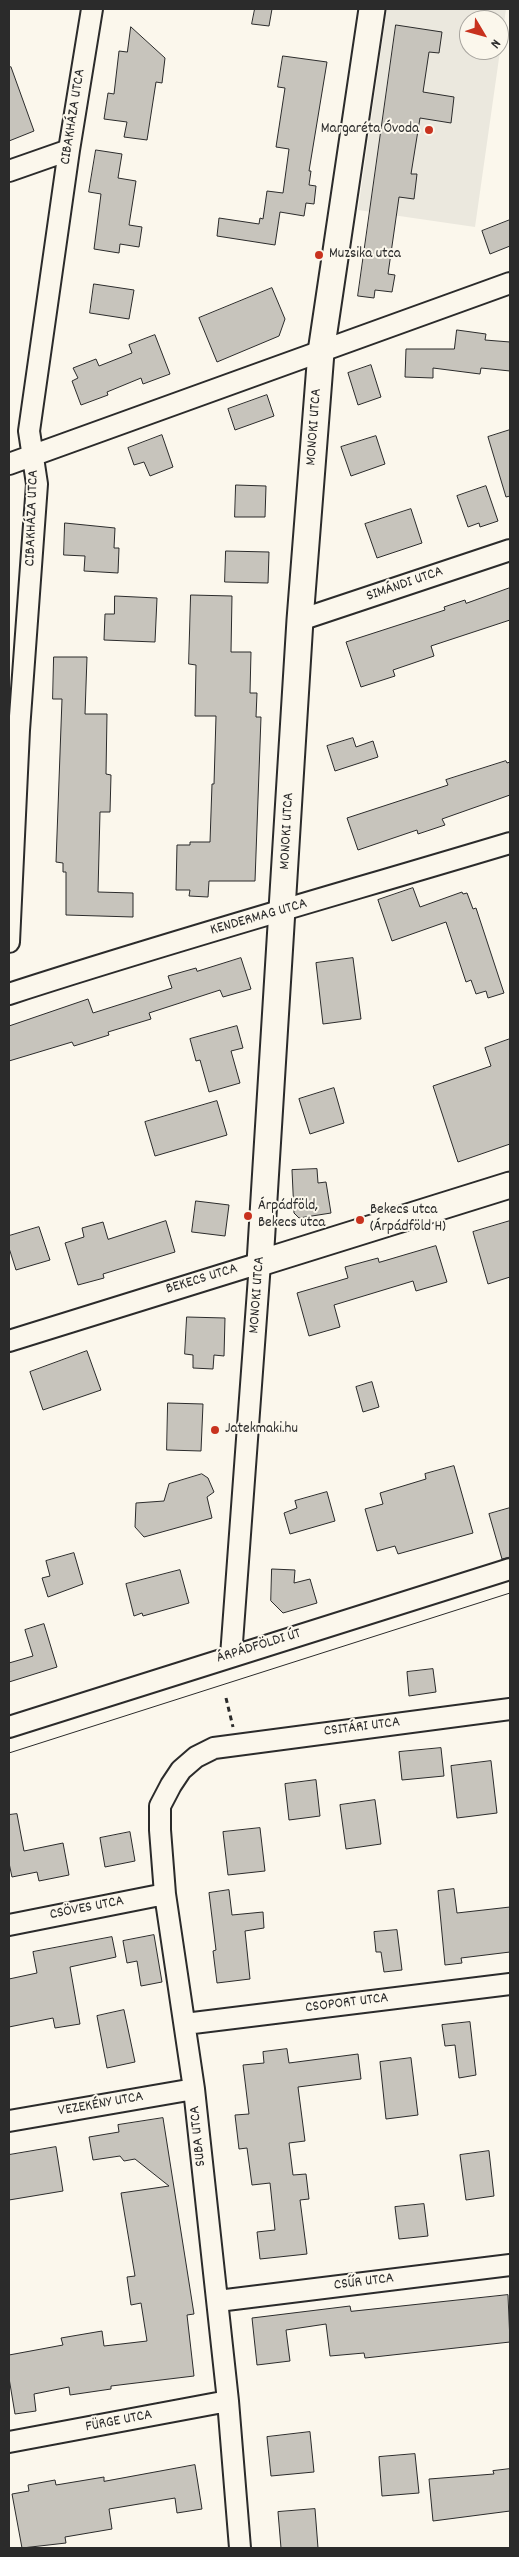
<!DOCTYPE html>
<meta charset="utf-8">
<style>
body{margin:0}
#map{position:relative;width:519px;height:2557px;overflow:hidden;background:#fbf7ec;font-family:Dekko,sans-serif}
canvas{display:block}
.frame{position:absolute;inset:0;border:10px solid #2b2b2b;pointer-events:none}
.north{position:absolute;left:459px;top:10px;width:50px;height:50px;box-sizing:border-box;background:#fbf7ec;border:1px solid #a8a59f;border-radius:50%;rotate:127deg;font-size:14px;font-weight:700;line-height:20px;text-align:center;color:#2b2b2b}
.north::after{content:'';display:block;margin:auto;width:18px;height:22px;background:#c8321e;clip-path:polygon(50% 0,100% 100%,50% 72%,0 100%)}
</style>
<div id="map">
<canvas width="519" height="2557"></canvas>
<div class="frame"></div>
<div class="north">N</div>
</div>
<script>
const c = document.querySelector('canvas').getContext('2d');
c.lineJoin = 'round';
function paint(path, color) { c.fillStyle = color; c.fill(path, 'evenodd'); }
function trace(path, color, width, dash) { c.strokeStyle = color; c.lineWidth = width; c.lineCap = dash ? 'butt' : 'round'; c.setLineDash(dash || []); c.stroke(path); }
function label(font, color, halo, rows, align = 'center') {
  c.font = font + ' Dekko,sans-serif'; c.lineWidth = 4; c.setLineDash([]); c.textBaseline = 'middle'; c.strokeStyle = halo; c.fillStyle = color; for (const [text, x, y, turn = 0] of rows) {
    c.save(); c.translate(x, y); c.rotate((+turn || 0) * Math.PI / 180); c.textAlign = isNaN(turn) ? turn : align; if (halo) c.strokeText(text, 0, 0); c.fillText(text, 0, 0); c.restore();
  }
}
paint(new Path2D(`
 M387 9H506L475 227 358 210ZM469 20H499V50H469Z`), '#ebe8de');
const building = new Path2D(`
 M255 9H272L269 26 252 24Z
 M396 25 442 32 439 53 429 52 423 92 454 97 451 123 420 118 411 174H417L414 199 399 197 388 274 395 275 392 292 375 290 374 298 358 296Z
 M131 27 165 58 162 83 156 82 147 140 124 137 127 122 104 119 108 93 114 94 119 51 127 52Z
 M283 56 327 62 309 171H311L309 185 316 186 314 204 306 203 304 216 280 212 275 245 217 236 219 218 259 224 260 218 263 219 267 191 283 193 289 149 276 147 285 88 278 87Z
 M11 67 34 131 9 141V68Z
 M96 150 122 154 118 178 136 181 129 225 142 227 139 247 120 244 119 253 94 249 101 194 89 192Z
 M510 220V246L490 254 482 231Z
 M94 284 134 290 129 319 90 313Z
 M272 288 285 319 279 336 217 362 199 318Z
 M457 330 486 334 485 340 510 342V371L481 368 480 374 433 368V378L405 377 406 349H454Z
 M155 335 170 374 143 384 141 378 107 392 108 395 81 405 72 381 78 378 73 368 96 359 99 366 132 353 129 345Z
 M371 365 381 397 358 405 348 373Z
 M267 395 274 416 235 430 228 409Z
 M510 430V496L506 497 488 437Z
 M162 435 173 467 150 476 144 462 134 465 128 448Z
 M376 436 385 464 351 476 341 447Z
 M236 485 266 486 265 517H235Z
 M486 486 498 521 480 527 479 523 468 527 457 496Z
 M411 509 422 543 377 558 365 524Z
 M65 523 115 528 114 548H119L118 573 84 571 85 556 64 555Z
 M226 551 269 552 268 583 225 582Z
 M510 588V620L431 646 434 656 393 670 395 676 361 687 346 642 445 610 444 607 465 600 466 603Z
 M191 595 232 596 231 652H251L250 693H257L256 717H261L255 881H209L208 897 189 896 190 890H176L177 845H190V842H210L212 784H214L216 716H195L196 665 189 664Z
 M115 596 157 598 155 642 104 640 105 614H114Z
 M54 657H87L85 714H107L106 774 111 775 110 812H100L98 892 133 893V917L66 915V872H63V863L56 862 62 699H53Z
 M353 738 356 747 373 741 378 757 335 771 327 746Z
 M506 761 507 763 510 762V795L442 819 445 825 418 834 417 830 358 850 347 818 448 785 446 780Z
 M413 888 420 907 462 892 463 894 467 893 473 909 476 908 504 993 488 998 486 991 476 994 471 980 466 982 446 922 392 941 378 900Z
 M241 958 251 989 223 997 220 990 149 1013 151 1019 108 1032 109 1035 74 1046 72 1042 9 1061V1026L88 999 93 1013 172 988 168 976 196 968 197 971Z
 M353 958 361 1019 323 1024 316 963Z
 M237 1026 243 1048 231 1051 240 1083 209 1092 200 1060 196 1061 190 1039Z
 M510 1039V1144L458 1162 433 1086 491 1066 485 1048Z
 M334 1088 344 1123 310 1134 299 1099Z
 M217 1101 227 1135 155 1156 145 1122Z
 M317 1169 318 1183 326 1182 331 1213 299 1218 294 1213 292 1170Z
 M196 1201 229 1205 225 1236 192 1232Z
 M166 1221 175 1252 103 1274 104 1278 78 1285 65 1243 84 1237 82 1228 103 1222 108 1239Z
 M510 1221V1277L488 1284 473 1232Z
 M39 1227 50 1260 16 1270 9 1248V1236Z
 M436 1246 447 1282 416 1291 413 1281 334 1305 340 1327 309 1336 297 1293 348 1278 345 1267 378 1258 379 1262Z
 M187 1317 225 1318 224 1356 214 1355 213 1369 193 1368V1355L185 1354Z
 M87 1351 101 1390 43 1410 30 1372Z
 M372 1382 379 1407 363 1412 356 1387Z
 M168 1403 203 1404 201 1451 167 1450Z
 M454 1466 473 1533 398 1554 395 1546 377 1551 365 1509 383 1504 380 1493 426 1479 425 1474Z
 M202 1474 208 1478 214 1492 207 1497 212 1518 144 1537 135 1527 136 1503 164 1501 169 1484Z
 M327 1492 335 1521 290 1534 284 1513 297 1508 295 1501Z
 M510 1508V1557L502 1559 489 1514Z
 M74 1553 83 1584 48 1597 42 1578 50 1576 46 1561Z
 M272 1569 295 1570 294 1583 310 1579 317 1603 283 1613 271 1601Z
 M180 1570 189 1603 143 1616 142 1613 134 1616 126 1584Z
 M44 1624 57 1667 9 1682V1663L33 1656 25 1630Z
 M433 1669 436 1692 409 1696 407 1672Z
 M441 1748 444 1776 402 1780 399 1752Z
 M491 1761 497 1813 457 1818 451 1766Z
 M316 1780 320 1816 289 1820 285 1784Z
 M375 1800 381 1844 346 1849 340 1805Z
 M17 1814 24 1851 63 1843 69 1875 39 1881 37 1872 12 1877 9 1863V1815Z
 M260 1828 265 1871 228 1875 223 1832Z
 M130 1832 135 1861 105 1867 100 1838Z
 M454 1889 457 1913 510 1907V1952L461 1958 462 1963 445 1965 438 1891Z
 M229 1890 232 1915 263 1912 264 1928 245 1931 250 1979 217 1983 213 1951 216 1950 209 1893Z
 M397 1930 402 1970 384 1972 381 1952H376L374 1932Z
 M154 1935 162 1982 141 1986 137 1961 127 1963 123 1941Z
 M112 1937 116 1957 70 1967 80 2024 55 2028 53 2018 9 2027V1979L37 1973 33 1952Z
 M124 2010 135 2062 107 2068 97 2016Z
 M470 2022 476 2075 459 2078 455 2045 445 2046 442 2025Z
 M287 2049 289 2063 358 2054 361 2079 298 2087 305 2141 289 2143 293 2175 306 2174 309 2199 300 2200 307 2254 260 2259 257 2232 275 2230 270 2183 252 2185 247 2148 239 2149 235 2115 249 2114 243 2065 264 2063 263 2052Z
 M411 2058 418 2115 386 2119 380 2062Z
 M163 2118 194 2314 187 2315 194 2376 111 2386V2389L70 2395 69 2387 34 2394 36 2411 15 2414 9 2378V2355L63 2345 61 2338 102 2331 104 2346 147 2341 141 2303 131 2305 127 2277 135 2276 121 2193 169 2186 135 2159 124 2161 120 2156 93 2160 89 2137 119 2132 118 2125Z
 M56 2147 63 2191 9 2200V2155Z
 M489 2151 494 2196 466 2200 460 2155Z
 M424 2204 428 2236 399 2239 395 2207Z
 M508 2295 510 2342 365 2358 364 2353 330 2356 326 2324 286 2330 290 2361 257 2365 252 2318 350 2306 351 2311Z
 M310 2432 314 2472 271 2476 267 2437Z
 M415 2454 419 2493 382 2496 379 2457Z
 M195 2465 202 2509 177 2513 175 2498 109 2509 112 2529 65 2537 66 2543 22 2548 12 2494 29 2491 28 2485 55 2480 56 2485 104 2477V2481Z
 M510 2469V2511L433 2521 429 2479 494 2474 493 2471Z
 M315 2509 318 2548H281L278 2512Z`);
paint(building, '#c7c4bc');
trace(building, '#2b2b2b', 1);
const minor = new Path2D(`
 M9 171 69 150
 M9 464 510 283
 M300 620 510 550
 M9 942 19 730 37 484 29 431 69 150 92 9
 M9 994C175 940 343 893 510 843
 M9 1341 260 1263 231 1656
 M9 1727 510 1569
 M9 1925 165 1894
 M185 2024 510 1984
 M9 2121 194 2089
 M218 2301 510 2265
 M9 2442 228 2401
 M240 2548 228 2401 194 2089 165 1894 160 1830V1806L171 1785 181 1770 196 1757 214 1748 510 1709`);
const tertiary = new Path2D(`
 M372 9 321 352 300 620 260 1263 510 1185`);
trace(minor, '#2b2b2b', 24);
trace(tertiary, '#2b2b2b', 29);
trace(new Path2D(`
 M226 1698 233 1727`), '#2b2b2b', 3, [5, 4]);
trace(minor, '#fbf7ec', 20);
trace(tertiary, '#fbf7ec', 25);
trace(new Path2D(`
 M9 1753 510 1593`), '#2b2b2b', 1);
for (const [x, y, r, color] of [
 [429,130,5,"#c8321e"],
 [319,255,5,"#c8321e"],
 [248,1216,5,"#c8321e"],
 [360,1220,5,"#c8321e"],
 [215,1430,5,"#c8321e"]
]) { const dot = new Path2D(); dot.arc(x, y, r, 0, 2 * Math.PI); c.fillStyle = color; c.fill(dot); trace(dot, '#fbf7ec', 2); }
label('15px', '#2b2b2b', '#fbf7ec', [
 ["CIBAKHÁZA UTCA",74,117,-81],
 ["MONOKI UTCA",315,427,-86],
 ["CIBAKHÁZA UTCA",33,518,-88],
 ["SIMÁNDI UTCA",405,585,-19],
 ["MONOKI UTCA",288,831,-87],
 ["KENDERMAG UTCA",259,918,-16],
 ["BEKECS UTCA",202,1280,-17],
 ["MONOKI UTCA",258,1295,-86],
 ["ÁRPÁDFÖLDI ÚT",259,1647,-17],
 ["CSITÁRI UTCA",362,1728,-7],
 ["CSÖVES UTCA",87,1909,-11],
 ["CSOPORT UTCA",347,2004,-7],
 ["VEZEKÉNY UTCA",101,2105,-10],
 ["SUBA UTCA",199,2136,-96],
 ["CSŰR UTCA",364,2283,-7],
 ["FÜRGE UTCA",119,2422,-11]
]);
label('15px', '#2b2b2b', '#fbf7ec', [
 ["Margaréta Óvoda",419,130,"right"],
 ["Muzsika utca",329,255],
 ["Árpádföld,",258,1207],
 ["Bekecs utca",258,1224],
 ["Bekecs utca",370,1211],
 ["(Árpádföld H)",370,1228],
 ["Jatekmaki.hu",225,1430]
], 'left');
</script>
